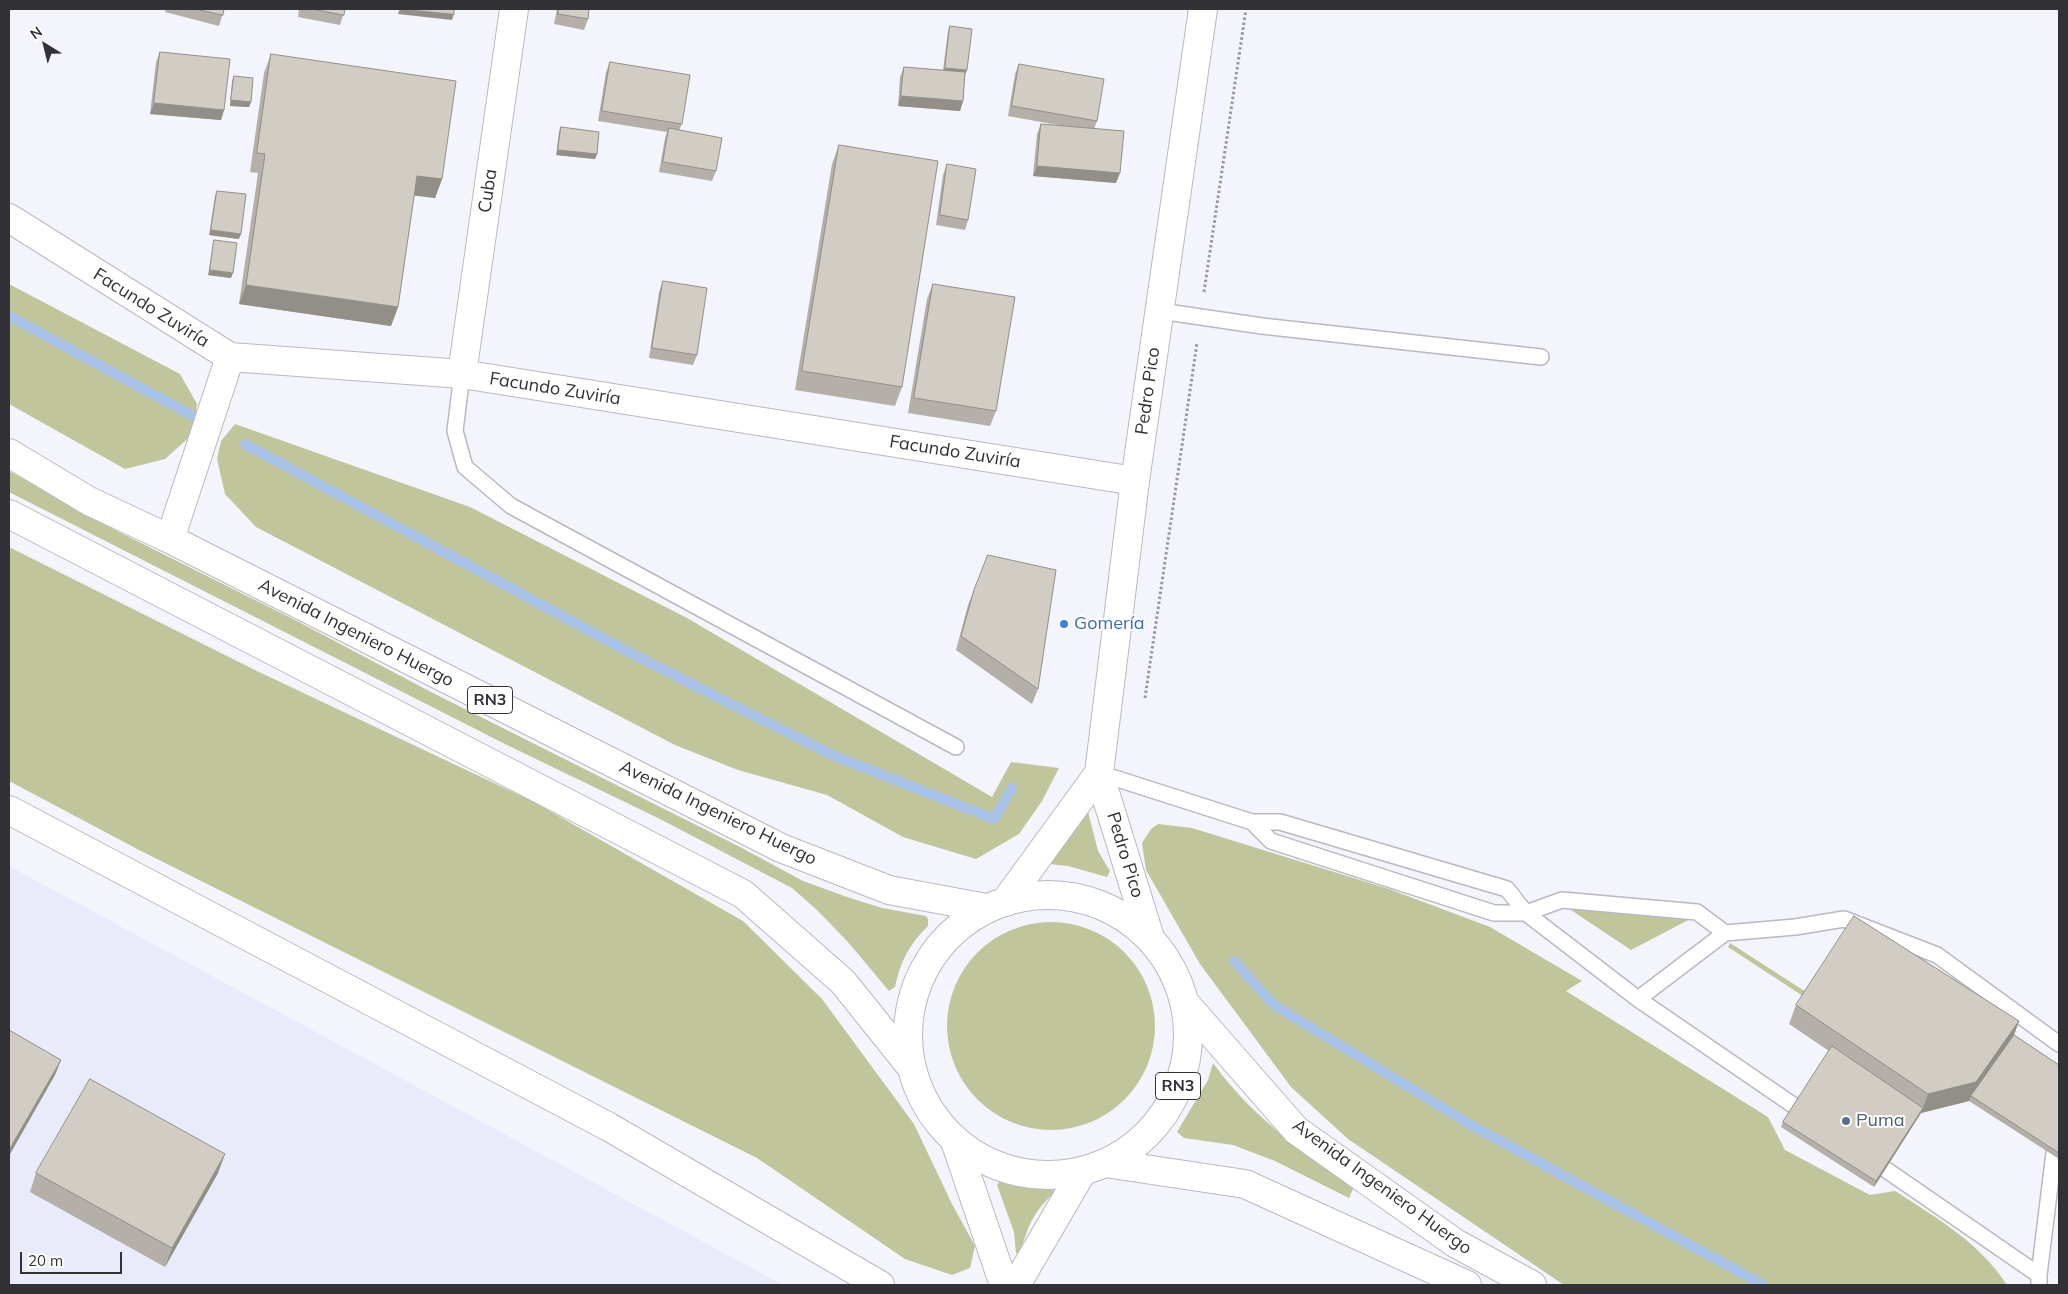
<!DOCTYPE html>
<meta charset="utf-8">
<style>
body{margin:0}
#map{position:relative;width:2068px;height:1294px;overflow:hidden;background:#f3f4fc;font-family:Mulish,sans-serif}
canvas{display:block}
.frame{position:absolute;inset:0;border:10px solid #323236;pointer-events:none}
.north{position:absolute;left:20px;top:20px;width:50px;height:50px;-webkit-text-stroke:4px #fff;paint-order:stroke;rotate:324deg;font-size:14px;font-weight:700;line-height:20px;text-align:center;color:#323236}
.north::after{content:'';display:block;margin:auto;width:18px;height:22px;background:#323236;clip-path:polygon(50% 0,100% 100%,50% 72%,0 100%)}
.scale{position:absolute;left:20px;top:1252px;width:102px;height:22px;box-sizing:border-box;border:2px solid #323236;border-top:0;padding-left:6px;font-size:15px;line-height:18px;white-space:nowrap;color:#323236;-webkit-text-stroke:4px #fff;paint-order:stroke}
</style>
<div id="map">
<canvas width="2068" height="1294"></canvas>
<div class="frame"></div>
<div class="north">N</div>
<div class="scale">20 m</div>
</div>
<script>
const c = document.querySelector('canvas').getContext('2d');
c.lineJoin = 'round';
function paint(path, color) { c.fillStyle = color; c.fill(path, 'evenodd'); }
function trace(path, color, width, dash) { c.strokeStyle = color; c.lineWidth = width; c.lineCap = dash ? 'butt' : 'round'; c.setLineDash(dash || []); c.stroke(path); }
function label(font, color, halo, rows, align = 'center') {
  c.font = font + ' Mulish,sans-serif'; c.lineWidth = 4; c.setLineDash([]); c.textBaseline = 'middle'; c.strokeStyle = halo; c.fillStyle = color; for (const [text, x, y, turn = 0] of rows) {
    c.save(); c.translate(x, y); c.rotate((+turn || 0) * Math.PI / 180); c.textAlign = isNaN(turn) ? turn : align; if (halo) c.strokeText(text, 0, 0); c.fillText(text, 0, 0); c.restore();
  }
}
paint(new Path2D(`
 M9 866 783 1285H9Z`), '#e9ebfb');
paint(new Path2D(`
 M9 284 180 374 197 404 193 434 165 459 125 469 9 404Z
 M235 424 470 507 687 618 992 797 1011 762 1059 768 1042 801 1019 834 976 859 903 837 827 795 738 770 675 745 256 527 225 494 217 459 221 441Z
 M9 471 117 531 295 620 431 692 740 847 803 881 847 897 882 908 926 916 928 919V926C910 943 900 962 895 987L889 991 848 942 817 910 792 888 658 818 505 744 9 492Z
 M9 547 257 671 534 802 743 921 822 999 914 1124 951 1202 975 1246 970 1268 952 1275 905 1259 757 1158 141 851 9 781Z
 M1086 804 1098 851 1110 871 1107 877 1068 866 1049 864Z
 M1158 824 1192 828 1389 889 1490 927 1582 981 1566 991 1768 1117 1785 1150 1870 1195 1895 1191C1937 1218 1980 1243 2007 1285H1564L1348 1139 1291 1087 1200 964 1146 870 1142 843 1151 829Z
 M1568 908 1692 918 1631 950Z
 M947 1026a104 104 0 1 1 208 0a104 104 0 1 1-208 0Z
 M1730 943 1809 994 1806 998 1728 947Z
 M1213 1063C1251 1116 1301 1151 1354 1187L1349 1198 1275 1161 1233 1145 1184 1138 1177 1132 1208 1080Z
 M1001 1180 1056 1191C1033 1212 1028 1225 1020 1254L1016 1253 1014 1232 997 1185Z`), '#c1c59b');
trace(new Path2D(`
 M9 316 193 416
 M245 444 634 655 832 755 994 819 1012 788
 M1234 961 1274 1005 1471 1125 1763 1285`), '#a9c2e7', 10);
const lane = new Path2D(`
 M1160 311 1262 326 1541 357
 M462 374 455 431 465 467 511 506 956 747
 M1099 773 1252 822H1280L1507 889 1526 913 1638 999 1809 1116
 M1252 822 1271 841 1494 913H1526L1562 900 1697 912 1725 933
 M1638 999 1725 933 1795 927 1844 919 1937 955 2059 1044
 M1869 1158 2039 1275V1285
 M2039 1275 2059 1112`);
const street = new Path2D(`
 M9 218 230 357 462 374 1135 481
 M462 374 514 9
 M170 539 230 357
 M9 810 609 1127 880 1285
 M955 1141 1004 1285
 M1016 1285 1082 1172`);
const secondary = new Path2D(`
 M1005 902 1099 773
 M1150 938 1099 773 1135 481 1203 9`);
const highway = new Path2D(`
 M9 453 89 501 170 539 781 848 889 890 986 908
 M9 514 743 894 843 982 912 1068
 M908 1035a140 140 0 1 1 280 0a140 140 0 1 1-280 0Z
 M1186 1004 1296 1130 1455 1243 1532 1285
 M1105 1163 1245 1184 1467 1285`);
trace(lane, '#b8b9c1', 18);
trace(street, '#b8b9c1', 30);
trace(secondary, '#b8b9c1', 30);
trace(highway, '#b8b9c1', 30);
trace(new Path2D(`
 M1204 292 1246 9
 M1145 698 1197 343`), '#98989e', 3, [2.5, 2.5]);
trace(lane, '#fff', 15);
trace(street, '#fff', 28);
trace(secondary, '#fff', 28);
trace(highway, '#fff', 28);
paint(new Path2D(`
 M166 9H224L219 26 165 12Z
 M299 9H345L340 25 298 17Z
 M557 9H589L588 19 584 30 554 24Z
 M950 26 965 75 963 101 960 111 898 106 900 77 904 67 943 70 948 31Z
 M160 52 224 110 221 120 150 114 156 62Z
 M271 54 442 179 435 198 414 195 398 307 391 326 239 304 258 173 250 172 264 73Z
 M610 62 682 124 679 130 716 171 712 181 659 172 665 138 667 132 598 121 606 72Z
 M1019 64 1097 121 1094 129 1116 183 1033 176 1037 134 1041 124 1069 127 1008 116 1015 74Z
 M234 76 251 102 249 107 230 106 232 81Z
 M561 127 597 154 595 159 556 155 559 132Z
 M839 145 902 387 895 406 795 390 832 164Z
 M947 164 968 220 965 230 936 225 943 175Z
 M217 191 239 239 209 235 215 196Z
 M214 240 231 278 208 275 213 245Z
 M663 281 697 355 693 365 649 358 659 292Z
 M933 284 996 411 990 426 908 413 927 299Z
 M974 590 1038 689 1032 704 956 650 968 605Z
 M1796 1005 2019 1021 2014 1035 2059 1065V1159L1969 1101 1921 1113 1874 1187 1781 1127 1783 1122 1829 1051 1789 1024Z
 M36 1173H218L165 1267 30 1192Z`), '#b4afa9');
paint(new Path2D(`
 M400 9 454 14 452 20 398 14Z
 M945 68 967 70 965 75 943 73Z
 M901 96 963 101 960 111 898 106Z
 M231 100 251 102 249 107 230 106Z
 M154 103 224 110 221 120 150 114Z
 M558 150 597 154 595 159 556 155Z
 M1037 166 1120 173 1116 183 1033 176Z
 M417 176 442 179 435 198 410 195Z
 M211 230 241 234 239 239 209 235Z
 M210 270 233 273 231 278 208 275Z
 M246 285 398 307 391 326 239 304Z
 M2019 1021 2012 1040 1971 1096 1969 1101 1921 1113 1874 1187 1876 1181 1923 1108 1928 1094Z
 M61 1060 55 1075 9 1156V1150Z
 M225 1154 218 1173 165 1267 172 1248Z`), '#928f89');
const building = new Path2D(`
 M196 9H224L223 15Z
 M313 9H345L344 15Z
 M400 9H454V14Z
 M559 9H589L588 19 558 14Z
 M950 26 972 29 967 70 945 68Z
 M160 52 230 59 224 110 154 103Z
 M271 54 456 81 442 179 417 176 398 307 246 285 265 154 257 153Z
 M610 62 690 75 682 124 602 111Z
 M1019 64 1104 79 1097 121 1012 106Z
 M904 67 965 72 963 101 901 96Z
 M234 76 253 78 251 102 231 100Z
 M1041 124 1124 131 1120 173 1037 166Z
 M561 127 599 132 597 154 558 150Z
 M669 128 722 138 716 171 663 162Z
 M839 145 938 161 902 387 802 371Z
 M947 164 976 169 968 220 940 215Z
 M217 191 246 194 241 234 211 230Z
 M214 240 237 243 233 273 210 270Z
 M663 281 707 288 697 355 652 348Z
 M933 284 1015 297 996 411 914 398Z
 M988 555 1056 570 1038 689 961 636 974 590Z
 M1854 916 2019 1021 1976 1082 1928 1094 1796 1005Z
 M9 1030 61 1060 9 1150Z
 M2014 1035 2059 1065V1153L1971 1096Z
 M1832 1046 1923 1108 1876 1181 1783 1122Z
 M90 1079 225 1154 172 1248 36 1173Z`);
paint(building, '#d1ccc4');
trace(building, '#928f89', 1);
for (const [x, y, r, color] of [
 [1064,624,5,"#3f7fe0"],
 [1846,1121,5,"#5c6f8a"]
]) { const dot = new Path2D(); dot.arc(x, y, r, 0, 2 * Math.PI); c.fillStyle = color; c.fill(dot); trace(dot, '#fff', 2); }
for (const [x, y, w] of [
 [490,700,45],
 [1178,1086,45]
]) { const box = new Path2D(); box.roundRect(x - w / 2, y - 13.5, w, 27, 4); c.fillStyle = '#fff'; c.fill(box); trace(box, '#323236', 1); }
label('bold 16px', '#323236', null, [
 ["RN3",490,700],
 ["RN3",1178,1086]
]);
label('18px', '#323236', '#fff', [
 ["Cuba",488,191,-82],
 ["Facundo Zuviría",151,308,32],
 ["Facundo Zuviría",555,389,9],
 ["Pedro Pico",1148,391,-82],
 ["Facundo Zuviría",955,452,9],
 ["Avenida Ingeniero Huergo",356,633,27],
 ["Avenida Ingeniero Huergo",718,813,26],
 ["Pedro Pico",1125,855,73],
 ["Avenida Ingeniero Huergo",1382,1187,36]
]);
label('18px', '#366cbe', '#fff', [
 ["Gomería",1074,624]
], 'left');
label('18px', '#4e5e75', '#fff', [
 ["Puma",1856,1121]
], 'left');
</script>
